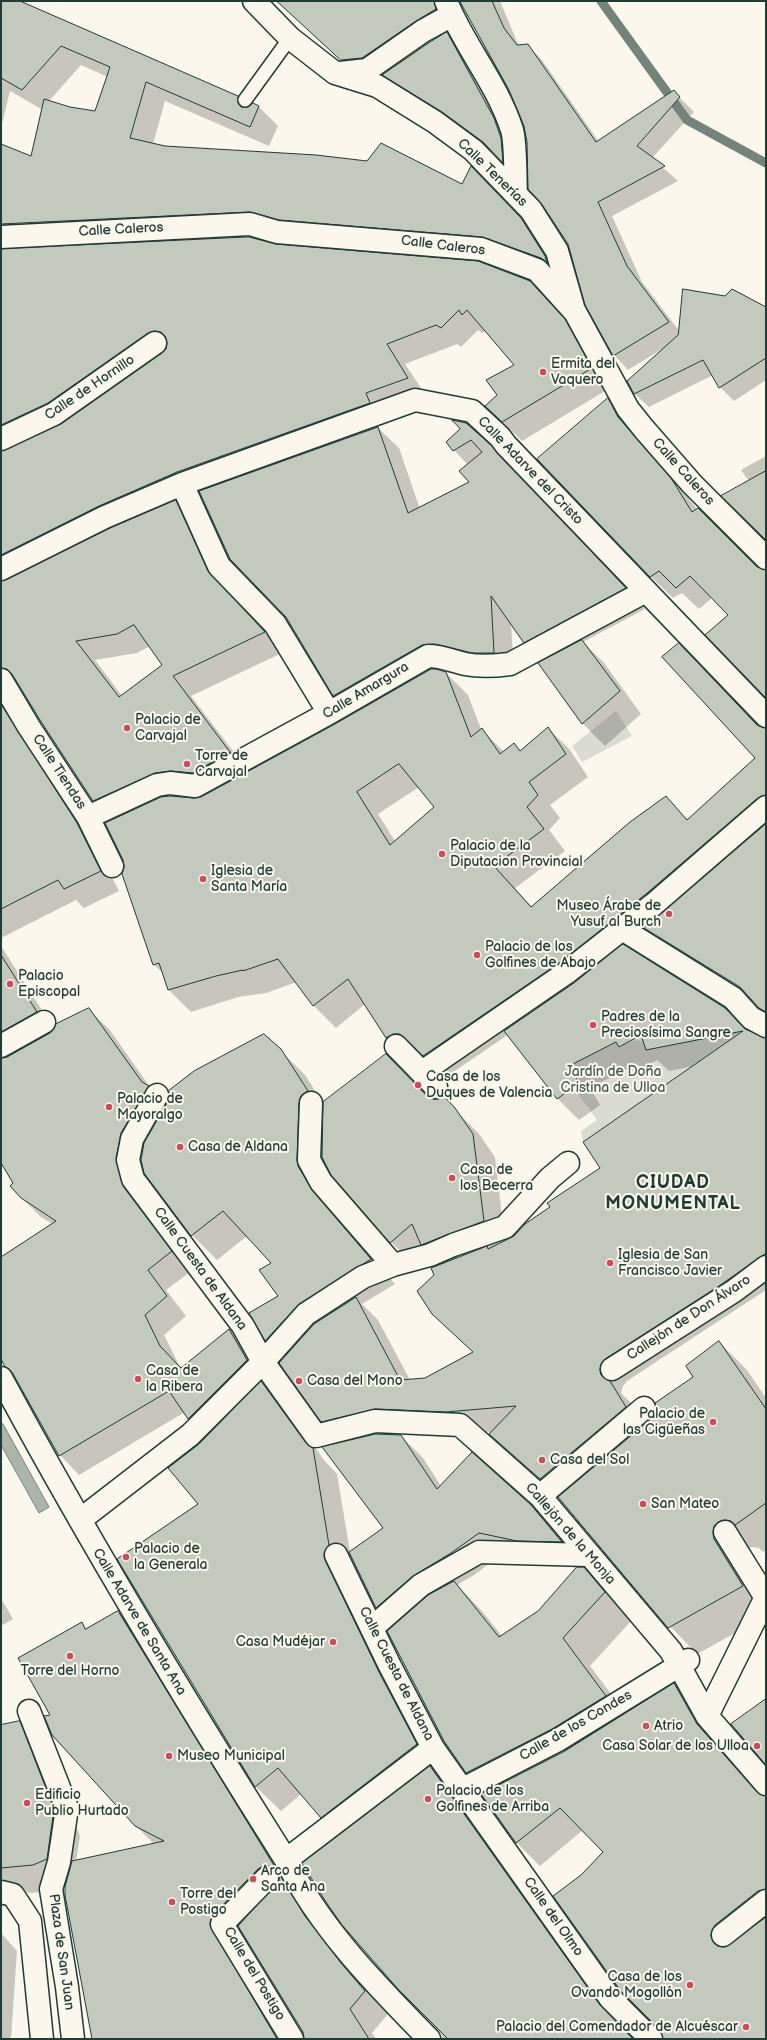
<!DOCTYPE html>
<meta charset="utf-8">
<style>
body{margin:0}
#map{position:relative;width:767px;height:2040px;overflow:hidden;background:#fbf7ec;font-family:"Balsamiq Sans",sans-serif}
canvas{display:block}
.frame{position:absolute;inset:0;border:2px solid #1f3d34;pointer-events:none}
</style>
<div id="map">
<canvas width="767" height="2040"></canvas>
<div class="frame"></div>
</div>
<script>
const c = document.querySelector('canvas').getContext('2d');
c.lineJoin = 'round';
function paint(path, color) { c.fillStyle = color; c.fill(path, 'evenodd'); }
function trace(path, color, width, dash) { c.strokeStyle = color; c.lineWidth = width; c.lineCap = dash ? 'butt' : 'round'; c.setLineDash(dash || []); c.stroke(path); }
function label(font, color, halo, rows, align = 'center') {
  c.font = font + ' "Balsamiq Sans",sans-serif'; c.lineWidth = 4; c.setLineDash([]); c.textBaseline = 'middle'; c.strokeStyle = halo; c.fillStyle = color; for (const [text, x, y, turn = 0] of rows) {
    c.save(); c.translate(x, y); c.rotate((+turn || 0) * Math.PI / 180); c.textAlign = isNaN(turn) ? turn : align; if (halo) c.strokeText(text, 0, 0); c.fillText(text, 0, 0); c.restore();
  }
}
paint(new Path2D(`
 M616 711 632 736 582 762 572 746Z
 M720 1013 739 1033 583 1142 581 1131 597 1120 573 1087V1064L584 1058 582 1054 615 1041 619 1047 635 1040 643 1042 646 1050 653 1048Z`), '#dbdcd1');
const water = new Path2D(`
 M3 1424 49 1507 39 1513 1 1445V1425Z`);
paint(water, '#adb4aa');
trace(water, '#74847b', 1);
paint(new Path2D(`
 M1 1H18L237 97 248 108 258 106 278 126 269 146 165 101 153 144 462 186 490 187 541 239 565 277 503 256 270 231 14 246 10 250 276 245 529 282 584 340 610 388 522 441 486 406 499 395 515 365 486 330 482 333 478 330 461 347 457 344 405 364 427 397 385 413 389 423 377 427 399 448 420 509 471 482 468 465 454 450 462 429 511 467 645 609 583 642 604 663 641 714 605 746 583 724 540 663 544 661 524 642 511 623 514 673 443 665 434 670 446 673 468 695 481 729 504 752 514 744 521 751 548 728 570 750 588 777 550 805 560 818 549 830 565 851 515 888 532 907 665 798 688 820 757 759 759 727 766 729V1014L759 1007 667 950 649 931 627 948 747 1031 766 1039V1290L627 1381 623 1386 621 1393 632 1404 645 1425 694 1377 719 1342 747 1370 766 1398V1550L763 1552 759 1548 752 1547 746 1549 766 1616 697 1654 670 1626 558 1497 491 1434 493 1432 469 1433 398 1430 381 1434 401 1436 423 1458 441 1486 530 1505 553 1528 583 1564 502 1554 474 1575 457 1585 481 1610 502 1636 539 1612 584 1568 611 1596 632 1620 590 1666 626 1714 674 1684 697 1707 720 1748 762 1797H766V2039H664L582 1876 604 1852 583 1830 540 1866 517 1843 482 1794 486 1792 467 1773 445 1741 395 1626 377 1607 351 1556 353 1570 441 1769 436 1773 453 1790 623 2030 632 2039H442V2035L379 1968 340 1836 301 1794 281 1811 256 1787 119 1559 200 1505V1445L207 1437 185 1412 79 1475 60 1455 14 1374 1 1357V1258L53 1224 41 1217 21 1197 1 1161V946L54 1029 89 1010 109 1029 155 1094 167 1105 280 1050 305 1075 323 1103 428 1097 433 1100H439L444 1098 479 1134 495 1157 505 1241 515 1236 601 1169 694 1066 669 1071 657 1060 641 1069 637 1064 590 1088 600 1105 579 1120 557 1098 509 1034 446 1077 423 1056H415L409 1060 387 1038 365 1004 336 1028 314 1006 297 982 266 993 238 997 191 1012 169 990 164 974 154 965 123 874 125 867 113 820 93 800 21 687 14 689 119 891 84 908 76 900 1 938V145L32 157 43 110 10 91 1 128ZM81 65 108 77 96 112 70 108 49 101ZM200 491 286 617 334 695 353 715 249 772 191 696 284 652 227 592 195 521 175 501ZM150 646 163 665 122 696 95 660 137 653ZM419 787 435 807 395 841 378 814ZM192 790 212 792 201 798 194 799 164 797 175 792ZM144 1147 145 1173 192 1235 217 1260 247 1236 272 1263 279 1296 250 1313 266 1340 284 1358 322 1421 344 1443 385 1529 350 1552 337 1474 324 1460 286 1407 263 1384 266 1380 249 1349 229 1330 182 1369 180 1367 164 1335 186 1316 166 1290 190 1272 135 1178 140 1153ZM322 1156 332 1174 391 1242 413 1264 428 1251 442 1265 435 1275 433 1314 473 1352 425 1379 410 1380 378 1320 362 1304 395 1284 336 1216 321 1185Z
 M276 1H500L518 44 520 46 527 45 542 60 599 142 674 92 694 112 652 158 678 181 612 216 642 282 680 332 766 311V380L734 401 720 387 713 375 649 407 635 394 628 381 662 349 628 370 614 355 569 244 518 107 461 3 455 4 357 74ZM646 133H649L634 150Z
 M447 33 461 48 508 133 517 175 497 155 457 126 398 89 384 75Z
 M607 399 629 421 640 440 698 510 762 571H766V697L730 615 713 597 699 609 682 593 673 598 650 576Z
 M766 456V541L723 496 749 481 741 470Z
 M1 1598 13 1619 1 1626Z
 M118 1612 141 1635 328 1940 364 1987 388 2014 372 2033 376 2039H305L304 2032 243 1932 236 1938 286 2039H93L72 1885 59 1890 31 1893 15 1890 1 1881V1726L19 1722 45 1748 80 1836 76 1861 154 1844 136 1826 51 1715 82 1623 87 1629Z
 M1 1933 17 1951 11 2039H1Z`), '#0003');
trace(new Path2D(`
 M601 1 687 120 766 163`), '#74847b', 9);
const building = new Path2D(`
 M1 1H20L238 96V103L241 107H248L253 103 259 106 250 127 146 82 130 138 165 146 316 155 367 161 381 143 462 184 471 166 521 218 545 256 547 263 541 258 482 237 279 220 250 212 1 224V144L31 156 44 99 70 107 95 111 110 67 61 46 22 90 1 78Z
 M277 1H434L436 9 416 21 362 58 341 60Z
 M460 1H492L504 28 517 45 528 44 596 142 674 90 680 97 637 146 665 166 598 202 627 266 669 322 613 356 585 305 568 244 541 203 528 189 527 142 524 126 509 90Z
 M447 32 494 118 501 138 503 163 483 142 442 112 382 75 430 42Z
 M249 237 276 244 478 261 530 281 565 319 592 368 502 422 485 406 497 395 486 380 514 365 467 310 462 315 459 310 441 328 436 325 387 344 408 378 366 393 370 403 177 472 99 506 1 555V451L61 424 162 353 166 349 167 342 165 336 161 332 154 331 148 333 48 403 1 425V249Z
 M683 289 725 296 732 289 766 307V358L719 388 703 360 634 394 627 381 678 335Z
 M608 398 618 417 671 478 692 512 698 508 757 567 766 570V698L705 635 728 615 690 576 676 588 659 571 650 577 537 459Z
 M452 420 466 423 491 445 626 588 524 643 491 596 494 653H472L435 644 422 645 333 696 286 617 230 559 199 491 378 427 408 513 469 482 459 471 482 452 471 440 453 451 446 442 460 429Z
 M766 471V540L721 496Z
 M176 500 208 571 265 632 173 676 230 752 193 773 171 771 155 773 93 801 40 720 12 674 7 669 1 668V581L110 528ZM134 625 162 665 119 697 76 641 117 634Z
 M582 640 620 691 582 724 538 663Z
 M679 643 757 725 766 728V795L758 798 646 894 559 963 423 1056 400 1034H393L386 1038 348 979 313 1006 278 959 243 971V970L216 976 168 990 159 963 153 965 122 874 124 867 123 860 105 823 161 797 170 796 194 798 201 797 335 724 431 669H436L446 672 471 737 482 728 500 754 514 743 520 751 548 727 566 754 529 782 538 795 527 807 544 829 494 866 531 907 630 822 666 796 687 820 755 758 662 657ZM399 764 434 807 390 845 357 792Z
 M1 704 77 823 101 871 64 889 58 880 1 909Z
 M766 824V1012L759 1008 740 987 644 928Z
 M623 944 725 1008 745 1029 766 1038V1253L719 1286 605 1359 601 1364 600 1370 601 1375 610 1381 626 1407 540 1479 489 1434 516 1406 446 1412 375 1409 321 1422 279 1363 314 1324 356 1297 400 1380 425 1378 473 1352 432 1314 417 1291 434 1275 431 1268 487 1246 488 1249 514 1236 525 1224 550 1207 547 1203 600 1168 583 1142 743 1031 646 1050 641 1035 619 1047 616 1042 569 1066 579 1083 557 1099 504 1031 574 983Z
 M1 955 37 1012 1 1032Z
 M89 1008 142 1082 149 1086 121 1133 116 1158 123 1186 172 1251 148 1270 167 1296 145 1315 160 1346 181 1368 229 1329 247 1360 188 1419 169 1391 59 1456 12 1372 5 1367 1 1359V1257L56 1221 21 1198 10 1186 13 1183 1 1163V1058L7 1057 50 1033 56 1024Z
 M264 1034 281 1049 308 1091 301 1096 299 1103 297 1160 298 1166 312 1190 371 1259 299 1304 265 1341 249 1313 278 1296 259 1270 271 1263 223 1211 191 1236 144 1173 141 1160 144 1143 168 1101V1091L194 1071Z
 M386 1054 427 1096 433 1099H439L444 1096 455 1108 473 1134 484 1221 421 1245 412 1224 390 1243 331 1175 322 1157 323 1102Z
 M719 1341 766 1409V1503L735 1525 731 1521 724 1520 718 1522 714 1526 713 1533 714 1539 743 1586 668 1628 558 1497 652 1418 656 1412 655 1403 693 1377 686 1366Z
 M261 1381 306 1443 313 1448 329 1545 324 1554 325 1560 379 1672 417 1744 321 1818 278 1768 255 1787 117 1559 198 1504 168 1468 199 1444Z
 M376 1434 401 1435 437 1489 472 1452 531 1505 562 1542 517 1541 479 1533 451 1553 413 1576 376 1608 349 1552 383 1528 322 1447Z
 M577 1567H584L605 1592 563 1638 606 1696 552 1729 466 1773 444 1741 387 1631 428 1595 454 1581 499 1637 538 1611Z
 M118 1611 305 1916 341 1963 365 1991 350 2009 369 2039H304L303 2032 238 1926 279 1881V1874L275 1869 270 1866H263L258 1869 213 1915 210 1925 277 2039H92L65 1895V1887L72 1861 164 1841 135 1826 52 1735 44 1716 50 1715 18 1658 82 1622 85 1629Z
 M674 1683 697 1724 757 1792 766 1796V1889L758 1891 715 1925 712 1930 711 1936 713 1942 718 1946 725 1947 766 1917V2039H663L660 2030 620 1990 553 1896 581 1875 603 1852 560 1808 516 1843 481 1794 565 1751Z
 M766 1699V1765L731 1724Z
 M20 1721 54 1809 47 1859 33 1865 1 1868V1725Z
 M430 1766 600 2005 633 2039H448L398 1989 342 1925 326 1902 302 1863Z`);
paint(building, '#c4c9be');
trace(building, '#1f3d34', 1);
const lane = new Path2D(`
 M245 100 290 38`);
const street = new Path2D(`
 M254 1 290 38 335 73 377 86 435 122 473 150 531 210 557 251 573 307
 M446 1C464 46 497 83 512 130 516 143 515 178 516 194
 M340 73 367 70 423 31 452 15
 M1 237 250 224 277 232 481 249 537 270 575 312 628 409 644 429 692 484 766 558
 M1 439 54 414 155 343
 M182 484 219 566 275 624 329 713
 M1 569 105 517 182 484 415 400 472 411 500 437 506 445 766 716
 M1 680 29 727 88 817 112 866
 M88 817 157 785 170 783 195 786 329 713 428 656C442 656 452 661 465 664 480 667 495 666 510 664L646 591
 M622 929 733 998 751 1018 766 1026
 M1 1046 44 1022
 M396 1046 436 1087
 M422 1072 566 973 654 904 766 807
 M157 1095 132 1139 128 1160 133 1179 243 1326 263 1362 316 1436 375 1421 460 1425 540 1496 671 1651 707 1716 766 1784
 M311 1103 309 1160 321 1182 393 1265
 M612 1369 734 1291 766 1267
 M1 1378C90 1543 186 1702 286 1860 320 1928 376 1985 429 2039
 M540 1496 644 1408
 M80 1520 190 1435 263 1362 306 1314 363 1277 393 1265 430 1255 453 1245 505 1227 550 1178 568 1163
 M725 1532 766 1598
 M336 1555 390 1666 433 1748 610 1998 651 2039
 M373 1627 421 1585 479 1552 588 1555
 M29 1711 67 1808 59 1862 51 1889 67 1987 73 2039
 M707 1716 766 1597
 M463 1789 558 1740 688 1660
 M286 1860 433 1748
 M267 1878 222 1924 292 2039
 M1 1892 13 1895 30 1921 42 2039
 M723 1935 766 1901`);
trace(lane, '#1f3d34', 16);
trace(street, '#1f3d34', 25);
trace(lane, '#fbf7ec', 13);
trace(street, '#fbf7ec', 22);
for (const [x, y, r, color] of [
 [543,372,4,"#d1495b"],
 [127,728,4,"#d1495b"],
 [187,764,4,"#d1495b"],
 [442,854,4,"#d1495b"],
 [203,879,4,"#d1495b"],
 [669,914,4,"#d1495b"],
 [477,955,4,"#d1495b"],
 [10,984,4,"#d1495b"],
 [593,1025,4,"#d1495b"],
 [418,1085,4,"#d1495b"],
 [109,1107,4,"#d1495b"],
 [180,1147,4,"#d1495b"],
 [452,1178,4,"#d1495b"],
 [610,1263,4,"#d1495b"],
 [138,1379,4,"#d1495b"],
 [299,1381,4,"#d1495b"],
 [713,1422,4,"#d1495b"],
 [542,1460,4,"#d1495b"],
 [643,1504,4,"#d1495b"],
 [126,1557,4,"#d1495b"],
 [333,1642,4,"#d1495b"],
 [70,1656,4,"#d1495b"],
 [646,1726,4,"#d1495b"],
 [757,1746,4,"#d1495b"],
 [169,1756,4,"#d1495b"],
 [428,1799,4,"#d1495b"],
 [27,1803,4,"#d1495b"],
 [253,1879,4,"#d1495b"],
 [172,1902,4,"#d1495b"],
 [690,1985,4,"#d1495b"],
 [746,2027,4,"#d1495b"]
]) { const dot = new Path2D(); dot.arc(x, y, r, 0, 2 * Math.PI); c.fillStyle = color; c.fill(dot); trace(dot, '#fbf7ec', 1.5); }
label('14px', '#1f3d34', '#fbf7ec', [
 ["Calle Tenerías",492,173,44],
 ["Calle Caleros",121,230,-3],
 ["Calle Caleros",443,246,7],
 ["Calle de Hornillo",90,388,-34],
 ["Calle Adarve del Cristo",530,471,46],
 ["Calle Caleros",683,472,48],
 ["Calle Amargura",366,691,-31],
 ["Calle Tiendas",59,772,57],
 ["Calle Cuesta de Aldana",200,1269,54],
 ["Callejón de Don Álvaro",689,1318,-33],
 ["Callejón de la Monja",570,1534,49],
 ["Calle Adarve de Santa Ana",139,1622,59],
 ["Calle Cuesta de Aldana",396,1674,63],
 ["Calle de los Condes",576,1726,-30],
 ["Calle del Olmo",553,1917,55],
 ["Plaza de San Juan",61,1952,82],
 ["Calle del Postigo",254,1974,59]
]);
label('14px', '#1f3d34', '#fbf7ec', [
 ["Ermita del",551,364],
 ["Vaquero",551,380],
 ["Palacio de",135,720],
 ["Carvajal",135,736],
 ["Torre de",195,756],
 ["Carvajal",195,772],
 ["Palacio de la",450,846],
 ["Diputacion Provincial",450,862],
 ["Iglesia de",211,871],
 ["Santa María",211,887],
 ["Museo Árabe de",661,906,"right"],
 ["Yusuf al Burch",661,922,"right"],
 ["Palacio de los",485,947],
 ["Golfines de Abajo",485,963],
 ["Palacio",18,976],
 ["Episcopal",18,992],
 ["Padres de la",601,1017],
 ["Preciosísima Sangre",601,1033],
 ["Casa de los",426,1077],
 ["Duques de Valencia",426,1093],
 ["Palacio de",117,1099],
 ["Mayoralgo",117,1115],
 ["Casa de Aldana",188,1147],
 ["Casa de",460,1170],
 ["los Becerra",460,1186],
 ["Iglesia de San",618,1255],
 ["Francisco Javier",618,1271],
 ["Casa de",146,1371],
 ["la Ribera",146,1387],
 ["Casa del Mono",307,1381],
 ["Palacio de",705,1414,"right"],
 ["las Cigüeñas",705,1430,"right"],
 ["Casa del Sol",550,1460],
 ["San Mateo",651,1504],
 ["Palacio de",134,1549],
 ["la Generala",134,1565],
 ["Casa Mudéjar",325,1642,"right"],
 ["Torre del Horno",70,1671,"center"],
 ["Atrio",654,1726],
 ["Casa Solar de los Ulloa",749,1746,"right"],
 ["Museo Municipal",177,1756],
 ["Palacio de los",436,1791],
 ["Golfines de Arriba",436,1807],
 ["Edificio",35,1795],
 ["Publio Hurtado",35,1811],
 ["Arco de",261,1871],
 ["Santa Ana",261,1887],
 ["Torre del",180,1894],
 ["Postigo",180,1910],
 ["Casa de los",682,1977,"right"],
 ["Ovando Mogollón",682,1993,"right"],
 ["Palacio del Comendador de Alcuéscar",738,2027,"right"]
], 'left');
label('14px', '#455d53', '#fbf7ec', [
 ["Jardín de Doña",613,1072],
 ["Cristina de Ulloa",613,1088]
]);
c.letterSpacing = '1px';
label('bold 18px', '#1f3d34', '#fbf7ec', [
 ["CIUDAD",673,1183],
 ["MONUMENTAL",673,1204]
]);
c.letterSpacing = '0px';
</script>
